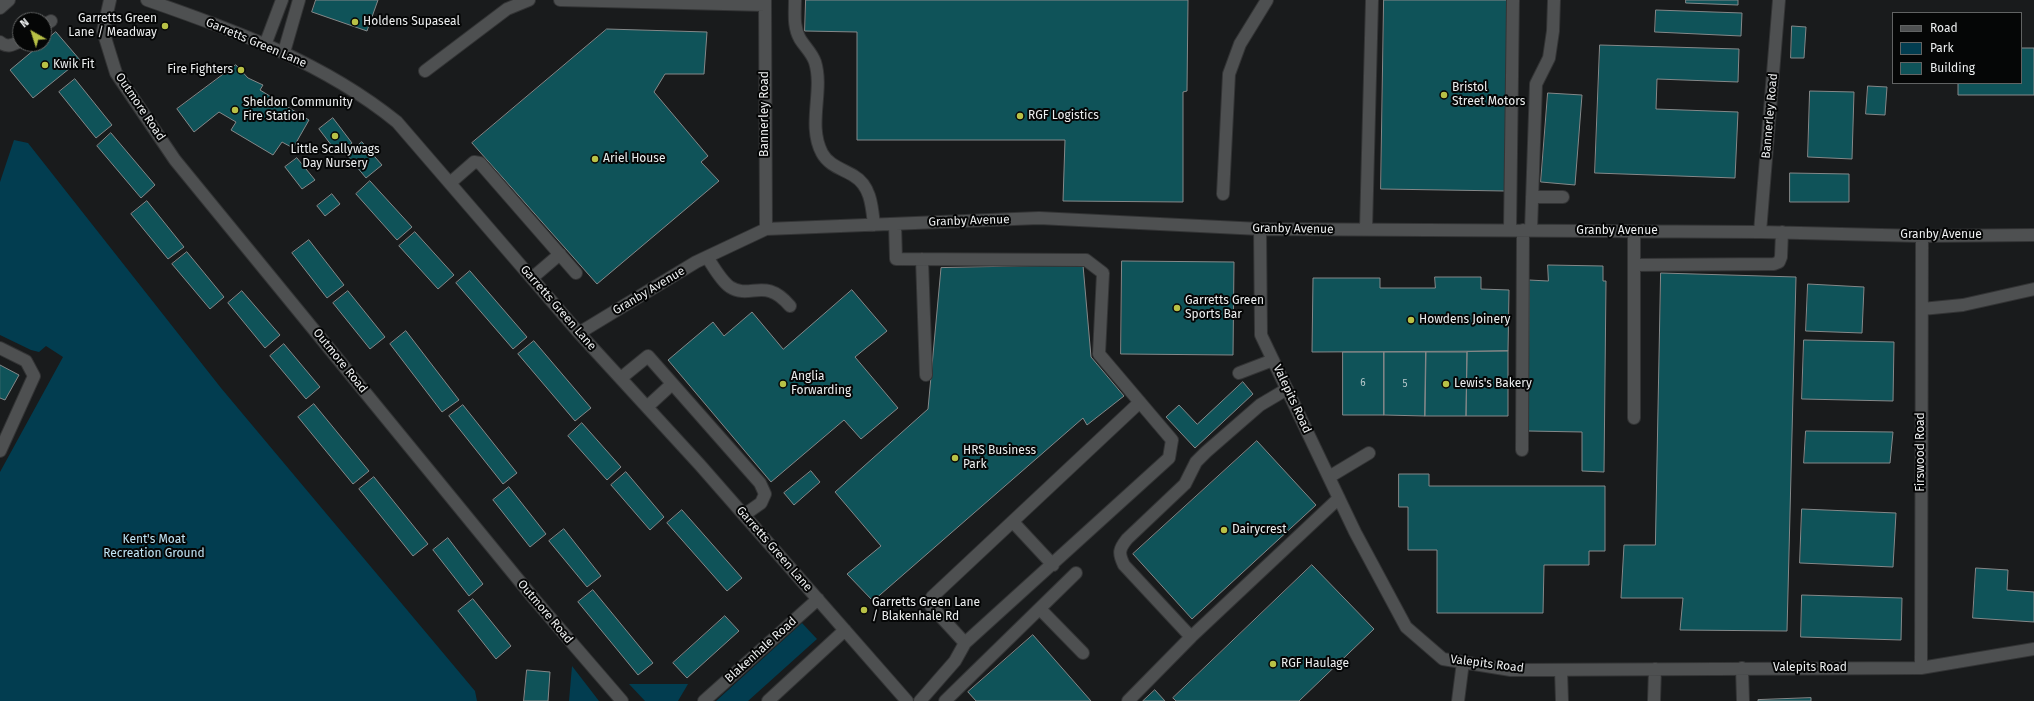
<!DOCTYPE html>
<style>
body{margin:0}
#map{position:relative;width:2034px;height:701px;overflow:hidden;background:#191b1c;font-family:"Fira Sans",sans-serif}
canvas{display:block}
.legend{position:absolute;left:1892px;top:12px;width:130px;height:72px;box-sizing:border-box;background:#050606;border:1px solid #616363;margin:0;padding:5px 7px;list-style:none;font-size:12px;color:#eceeef}
.legend li{display:flex;align-items:center;gap:8px;height:20px}
.legend b{width:20px;border:1px solid #616363}
.north{position:absolute;left:12px;top:12px;width:40px;height:40px;box-sizing:border-box;background:#050606;border:1px solid #616363;border-radius:50%;rotate:321deg;font-size:11px;font-weight:700;line-height:16px;text-align:center;color:#eceeef}
.north::after{content:'';display:block;margin:auto;width:14px;height:18px;background:#b8c146;clip-path:polygon(50% 0,100% 100%,50% 72%,0 100%)}
</style>
<div id="map">
<canvas width="2034" height="701"></canvas>
<ul class="legend">
<li><b style="height:5px;background:#4e5051"></b>Road</li>
<li><b style="height:11px;background:#023d50"></b>Park</li>
<li><b style="height:11px;background:#0f5359"></b>Building</li>
</ul>
<div class="north">N</div>
</div>
<script>
const c = document.querySelector('canvas').getContext('2d');
c.lineJoin = 'round';
function paint(path, color) { c.fillStyle = color; c.fill(path, 'evenodd'); }
function trace(path, color, width, dash) { c.strokeStyle = color; c.lineWidth = width; c.lineCap = dash ? 'butt' : 'round'; c.setLineDash(dash || []); c.stroke(path); }
function label(font, color, halo, rows, align = 'center') {
  c.font = font + ' "Fira Sans",sans-serif'; c.lineWidth = 4; c.setLineDash([]); c.textBaseline = 'middle'; c.strokeStyle = halo; c.fillStyle = color; for (const [text, x, y, turn = 0] of rows) {
    c.save(); c.translate(x, y); c.rotate((+turn || 0) * Math.PI / 180); c.textAlign = isNaN(turn) ? turn : align; if (halo) c.strokeText(text, 0, 0); c.fillText(text, 0, 0); c.restore();
  }
}
paint(new Path2D(`
 M14 140 28 143 221 388 475 691 477 701H0V472L63 357 46 346 39 352 31 350 0 335V182Z
 M802 623 817 639 748 701H716Z
 M572 666 599 701H569Z
 M629 684H688L678 701H645Z`), '#023d50');
const building = new Path2D(`
 M316 0H378L367 31 312 12Z
 M806 0H1188L1187 91 1183 92V202L1063 201 1065 140H857V32L805 31Z
 M1384 0H1508L1505 191 1381 189Z
 M1686 0H1738V5L1686 3Z
 M1656 10 1742 13 1741 36 1655 32Z
 M1792 26 1806 27 1804 58H1791Z
 M607 29 707 32 704 74H665L654 92 708 156 701 162 719 181 597 284 472 143Z
 M56 32 80 60 33 98 10 70 41 44H44V42Z
 M1600 45 1739 49 1738 82 1657 79 1656 109 1738 112 1735 178 1595 173Z
 M2021 48H2034V95H1958V83H2021Z
 M236 65 248 78 263 85 260 90 309 120 293 148 282 142 273 155 231 130 236 122 219 112 194 132 177 109Z
 M75 79 112 125 96 138 59 92Z
 M1868 86 1887 87 1885 115 1866 114Z
 M1810 91 1854 92 1852 159 1808 157Z
 M1548 93 1582 95 1575 185 1541 182Z
 M333 118 352 143 338 154 319 129Z
 M111 133 155 185 141 198 97 146Z
 M362 142 382 165 366 178 347 155Z
 M297 158 315 180 302 189 285 167Z
 M1790 173 1849 174V202H1790Z
 M370 181 412 227 397 240 356 194Z
 M332 194 340 204 325 216 317 206Z
 M147 201 184 247 168 259 131 214Z
 M415 232 454 275 438 289 399 246Z
 M309 240 344 285 327 298 292 253Z
 M187 252 224 297 210 309 172 264Z
 M1122 261 1234 262 1233 355 1121 354Z
 M1083 265 1091 357 1124 396 1087 425 1083 418 873 601 847 574 881 546 835 492 928 409 941 268Z
 M1548 265 1603 266V281H1606L1604 472 1582 471V432L1528 431 1529 280 1548 281Z
 M470 271 527 337 513 349 456 283Z
 M1661 273 1796 277 1787 631 1680 630 1683 598H1621L1624 545H1655Z
 M1435 277H1481V289L1509 290 1508 351 1312 352 1313 278H1380V288H1435Z
 M1808 284 1864 287 1862 333 1806 331Z
 M852 290 887 331 855 357 898 408 861 439 844 420 771 482 668 360 713 322 724 336 752 312 783 349Z
 M242 291 280 335 265 348 228 303Z
 M348 291 385 337 370 349 333 303Z
 M406 331 459 400 442 412 390 344Z
 M1804 340 1894 342 1893 401 1802 399Z
 M534 341 591 408 575 421 518 354Z
 M284 344 320 387 306 399 270 356Z
 M1508 351V416H1466L1467 352Z
 M1343 352H1384V415H1343Z
 M1384 352H1426L1425 416 1384 415Z
 M1426 352H1467L1466 416H1425Z
 M0 365 19 375 5 400 0 398Z
 M1243 382 1253 394 1195 448 1166 417 1179 405 1197 424Z
 M314 404 369 471 353 484 298 417Z
 M463 405 517 473 503 484 449 416Z
 M582 423 621 467 607 480 568 436Z
 M1806 431 1893 432 1890 463H1804Z
 M1257 441 1316 505 1192 619 1133 554Z
 M811 471 820 482 794 505 784 493Z
 M626 472 664 517 650 530 611 485Z
 M1399 474H1429V486H1605V551H1589V565H1544L1543 613H1437V550H1408V507H1399Z
 M374 477 428 544 413 556 359 489Z
 M509 487 546 534 530 547 493 500Z
 M1802 509 1896 513 1893 567 1800 563Z
 M682 510 742 578 727 591 667 523Z
 M564 529 601 576 587 587 549 541Z
 M448 538 483 584 469 596 433 550Z
 M1312 565 1374 629 1299 701H1176L1173 698Z
 M1976 568 2008 570 2007 590 2034 592V622L1973 618Z
 M593 590 653 663 638 675 578 602Z
 M1802 595 1902 598 1901 640 1801 637Z
 M473 599 511 646 496 659 458 611Z
 M725 616 739 631 687 678 673 663Z
 M1033 635 1091 701H976L968 692Z
 M527 670 550 672 548 701H524Z
 M1155 690 1165 701H1143Z
 M1811 698V701H1758V700Z`);
paint(building, '#0f5359');
trace(building, '#858889', 1);
const minor = new Path2D(`
 M110 0 103 31 116 73 175 160 535 600 622 701
 M147 0C236 31 323 62 397 122L579 333 700 465 907 701
 M560 0 765 5
 M765 0 766 229
 M795 0C795 13 793 27 800 39 805 47 812 53 815 62 824 91 807 125 822 153 829 166 843 169 854 176 871 186 872 207 874 225
 M0 8 9 0
 M44 25 51 21
 M0 42C7 48 13 45 20 41
 M265 45 282 0
 M284 52 299 0
 M425 71 507 9 529 0
 M450 183 474 162 480 163 576 273
 M1223 194 1229 74 1240 44 1267 0
 M1532 197H1563
 M895 224 896 259 1086 260 1103 273 1099 354 1172 440 1169 458 965 643 955 661 920 701
 M1260 229 1261 335 1355 532 1406 627 1443 659 1511 670 1921 668 2034 649
 M1366 229 1372 0
 M1510 230 1513 0
 M1531 230 1536 84 1549 58 1553 31 1554 0
 M1634 231V265
 M1760 232 1779 0
 M707 257C713 266 721 281 730 287 751 300 765 276 790 306
 M922 259 926 375
 M532 278 560 254
 M1922 309 1963 305 2034 289
 M579 333 696 262 766 229 1039 218 1260 229 1760 232 1922 236 2034 235
 M0 348 26 361 34 376 0 451
 M1239 373 1273 360
 M621 378 648 356 760 483 765 494 761 503 744 515
 M647 407 672 384
 M1634 418V265L1774 264 1779 262 1781 257 1782 232
 M1522 450 1523 230
 M1329 477 1369 453
 M1013 522 1053 565
 M1040 609 1083 653
 M1191 637 1124 565C1118 553 1119 549 1127 539L1185 484 1196 462 1206 452 1260 405 1287 389
 M965 643 931 606 932 597 1140 402
 M1742 668 1743 701
 M1921 668 1922 236
 M1561 670 1562 701
 M704 701 818 599
 M768 701 845 630
 M945 701 1076 573
 M1128 701 1191 637 1339 498
 M1458 701 1463 662
 M1654 701 1655 669`);
trace(minor, '#333435', 14);
trace(minor, '#4e5051', 12);
for (const [x, y, r, color] of [
 [355,22,4,"#b8c146"],
 [165,26,4,"#b8c146"],
 [45,65,4,"#b8c146"],
 [241,70,4,"#b8c146"],
 [1444,95,4,"#b8c146"],
 [235,110,4,"#b8c146"],
 [1020,116,4,"#b8c146"],
 [335,136,4,"#b8c146"],
 [595,159,4,"#b8c146"],
 [1177,308,4,"#b8c146"],
 [1411,320,4,"#b8c146"],
 [783,384,4,"#b8c146"],
 [1446,384,4,"#b8c146"],
 [955,458,4,"#b8c146"],
 [1224,530,4,"#b8c146"],
 [864,610,4,"#b8c146"],
 [1273,664,4,"#b8c146"]
]) { const dot = new Path2D(); dot.arc(x, y, r, 0, 2 * Math.PI); c.fillStyle = color; c.fill(dot); trace(dot, '#050606', 1.5); }
label('10px', '#b5c7ca', null, [
 ["6",1363,383],
 ["5",1405,384]
]);
label('12px', '#eceeef', '#050606', [
 ["Garretts Green",157,19,"right"],
 ["Lane / Meadway",157,33,"right"],
 ["Holdens Supaseal",363,22],
 ["Kwik Fit",53,65],
 ["Fire Fighters",233,70,"right"],
 ["Bristol",1452,88],
 ["Street Motors",1452,102],
 ["Sheldon Community",243,103],
 ["Fire Station",243,117],
 ["RGF Logistics",1028,116],
 ["Little Scallywags",335,150,"center"],
 ["Day Nursery",335,164,"center"],
 ["Ariel House",603,159],
 ["Garretts Green",1185,301],
 ["Sports Bar",1185,315],
 ["Howdens Joinery",1419,320],
 ["Anglia",791,377],
 ["Forwarding",791,391],
 ["Lewis's Bakery",1454,384],
 ["HRS Business",963,451],
 ["Park",963,465],
 ["Dairycrest",1232,530],
 ["Garretts Green Lane",872,603],
 ["/ Blakenhale Rd",872,617],
 ["RGF Haulage",1281,664]
], 'left');
label('12px', '#eceeef', '#050606', [
 ["Garretts Green Lane",256,43,23],
 ["Outmore Road",140,107,56],
 ["Bannerley Road",765,114,-90],
 ["Bannerley Road",1770,116,-85],
 ["Granby Avenue",969,221,-2],
 ["Granby Avenue",1293,229,1],
 ["Granby Avenue",1617,231],
 ["Granby Avenue",1941,235],
 ["Granby Avenue",649,291,-31],
 ["Garretts Green Lane",558,308,49],
 ["Outmore Road",340,361,51],
 ["Valepits Road",1292,399,65],
 ["Firswood Road",1921,452,-90],
 ["Garretts Green Lane",774,549,49],
 ["Outmore Road",545,612,50],
 ["Blakenhale Road",761,650,-42],
 ["Valepits Road",1487,664,7],
 ["Valepits Road",1810,668]
]);
label('12px', '#c0e4f4', '#050606', [
 ["Kent's Moat",154,540],
 ["Recreation Ground",154,554]
]);
</script>
